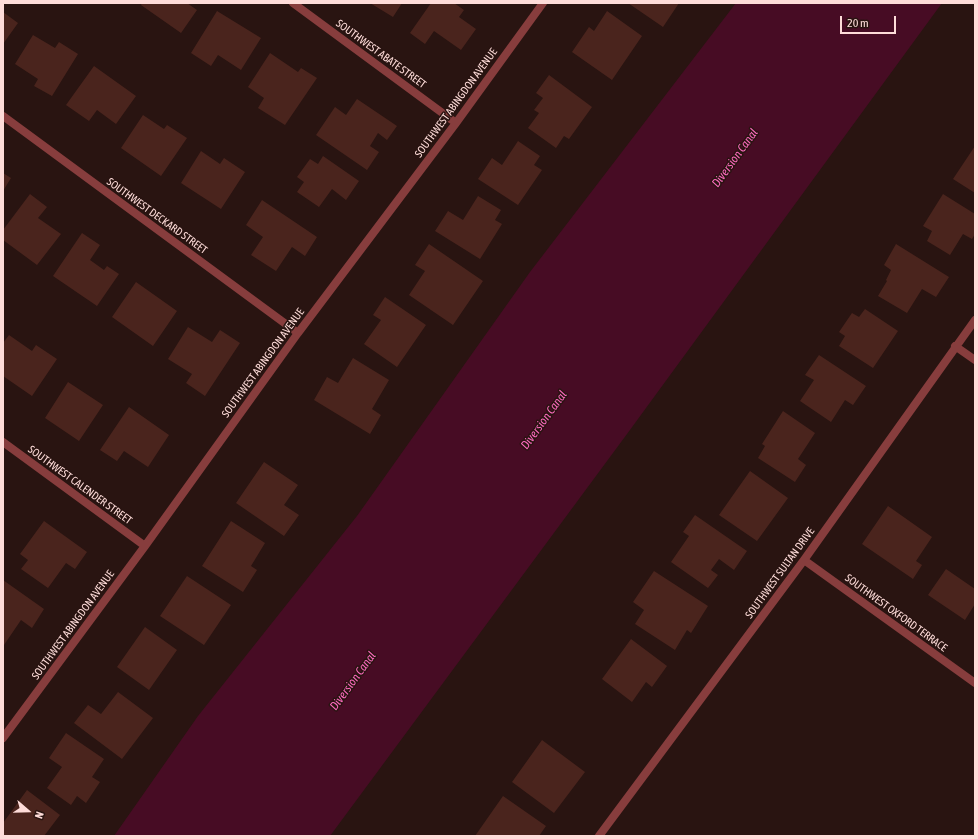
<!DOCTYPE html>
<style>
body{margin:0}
#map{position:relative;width:978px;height:839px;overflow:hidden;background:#291411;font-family:"Asap Condensed",sans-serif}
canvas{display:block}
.frame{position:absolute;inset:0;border:4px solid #fedcd9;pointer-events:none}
.north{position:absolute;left:8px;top:791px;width:40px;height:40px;-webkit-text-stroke:3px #291411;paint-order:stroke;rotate:110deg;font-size:11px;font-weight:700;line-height:16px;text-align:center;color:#fedcd9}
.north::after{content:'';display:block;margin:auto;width:14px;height:18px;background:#fedcd9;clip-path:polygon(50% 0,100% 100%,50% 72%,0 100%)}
.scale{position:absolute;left:840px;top:16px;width:56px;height:18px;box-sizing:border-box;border:2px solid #fedcd9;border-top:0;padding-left:5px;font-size:12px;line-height:14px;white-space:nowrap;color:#fedcd9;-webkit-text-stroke:3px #291411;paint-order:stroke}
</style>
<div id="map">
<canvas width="978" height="839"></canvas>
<div class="frame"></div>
<div class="north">N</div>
<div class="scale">20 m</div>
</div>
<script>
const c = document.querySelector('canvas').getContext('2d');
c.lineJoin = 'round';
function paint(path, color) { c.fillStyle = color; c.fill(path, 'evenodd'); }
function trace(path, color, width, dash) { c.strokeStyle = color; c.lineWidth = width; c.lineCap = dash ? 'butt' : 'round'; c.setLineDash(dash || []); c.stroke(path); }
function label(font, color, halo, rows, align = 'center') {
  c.font = font + ' "Asap Condensed",sans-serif'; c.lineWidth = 3; c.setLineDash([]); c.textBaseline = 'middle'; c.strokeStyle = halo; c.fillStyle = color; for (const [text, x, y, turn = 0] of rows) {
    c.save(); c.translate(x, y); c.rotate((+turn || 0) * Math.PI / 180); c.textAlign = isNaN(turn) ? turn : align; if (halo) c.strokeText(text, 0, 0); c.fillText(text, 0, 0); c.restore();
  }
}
paint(new Path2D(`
 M736 3H942L627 434 330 836H114L198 716 357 516 530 272Z`), '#470c24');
paint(new Path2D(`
 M142 3H187L197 10 181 33 141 5Z
 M370 3H402L393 17Z
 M431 3H454L464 10 459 17 476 29 461 50 434 31 425 44 410 33Z
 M628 3H679L663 27Z
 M217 11 261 38 241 70 218 55 211 66 191 53Z
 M607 11 642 36 612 80 572 52 589 27 594 31Z
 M3 12 18 23 3 44Z
 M33 35 55 48 59 42 78 54 52 96 34 86 38 79 15 64Z
 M270 53 298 72 301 68 317 78 285 125 258 108 264 98 248 87Z
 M94 66 136 96 116 124 97 110 89 121 66 105Z
 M549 75 592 107 569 139 564 136 556 148 528 128 539 113 534 110 543 98 536 93Z
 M357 99 397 126 387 140 378 133 370 146 379 152 367 170 316 135 335 107 346 115Z
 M143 115 164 129 167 125 187 138 161 176 121 148Z
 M518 141 540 156 534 165 542 170 518 205 478 179 492 158 502 165Z
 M975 146V193L953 179Z
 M201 151 220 164 224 158 245 172 221 209 181 183Z
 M323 156 359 181 346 200 332 189 319 207 297 192 304 182 297 177 310 159 318 164Z
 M3 173 11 178 3 191Z
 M30 194 47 207 38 218 61 234 37 265 3 240V230Z
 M943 194 975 214V234L972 239 963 234 950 255 927 241 932 231 923 226Z
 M478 196 501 210 495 220 502 224 480 259 435 231 448 211 463 220Z
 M262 200 317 237 305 256 292 247 276 271 251 255 263 237 246 225Z
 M82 233 100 245 90 260 104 270 107 266 119 274 97 306 53 276Z
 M429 244 483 281 453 325 409 295 425 271 415 265Z
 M896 244 949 277 936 297 922 289 907 313 878 296 887 281 886 280 891 270 884 265Z
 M136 282 177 311 153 346 112 317Z
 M385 297 426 325 397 367 364 344 381 320 373 315Z
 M865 309 898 331 873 368 839 346 845 336 839 332 852 313 859 317Z
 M188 327 212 342 220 330 240 343 205 396 186 383 192 374 168 359Z
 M9 335 32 351 36 345 57 359 32 396 3 376V343Z
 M819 355 866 386 853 405 845 400 831 422 800 401 814 380 805 375Z
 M353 358 389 380 372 409 381 415 370 434 314 400 327 377 338 383Z
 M68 382 103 405 79 441 45 418Z
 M129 407 169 435 148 467 124 451 117 461 100 450Z
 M783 411 815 433 798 459 806 465 795 482 758 458 765 446 762 444Z
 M264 462 298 485 284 505 299 515 284 536 236 503Z
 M750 471 788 498 757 541 719 515Z
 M888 506 932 537 916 561 922 565 913 579 862 544Z
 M695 515 747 551 734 570 719 559 711 570 718 575 708 588 671 562 689 536 683 532Z
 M44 521 87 552 75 569 66 563 48 588 21 569 28 560 20 554Z
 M231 521 265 543 251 566 257 570 243 592 202 566Z
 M946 569 975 589V604L965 620 928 595Z
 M654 571 708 606 691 633 687 630 675 650 635 624 644 610 633 602Z
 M187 576 231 605 204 645 160 616Z
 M3 580 44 609 32 628 21 620 4 645 3 644Z
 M145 627 177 650 149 690 117 667Z
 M631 639 667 666 652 687 646 682 632 702 602 679Z
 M118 692 153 718 122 759 74 723 88 705 101 714Z
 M66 733 104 759 92 777 100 782 86 803 77 796 71 805 47 788 62 767 49 758Z
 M542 740 585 772 554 813 512 782Z
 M27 790 60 815 44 836H3V823Z
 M503 796 546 826 539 836H475Z`), '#4a241d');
trace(new Path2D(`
 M293 3 456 123
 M3 116 298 333
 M955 346 975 360
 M3 442 145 546
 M804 560 975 683
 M3 738 145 546 298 333 456 123 543 3
 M599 836 804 560 975 320`), '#873d3d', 8);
label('11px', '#fedcd9', '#291411', [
 ["SOUTHWEST ABATE STREET",381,54,36],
 ["SOUTHWEST ABINGDON AVENUE",456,103,-54],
 ["SOUTHWEST DECKARD STREET",157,216,36],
 ["SOUTHWEST ABINGDON AVENUE",263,363,-54],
 ["SOUTHWEST CALENDER STREET",80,485,36],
 ["SOUTHWEST SULTAN DRIVE",780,573,-54],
 ["SOUTHWEST OXFORD TERRACE",896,613,36],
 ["SOUTHWEST ABINGDON AVENUE",73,625,-54]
]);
label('italic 12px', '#fc6abe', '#291411', [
 ["Diversion Canal",735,158,-54],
 ["Diversion Canal",544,420,-54],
 ["Diversion Canal",353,681,-54]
]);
</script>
